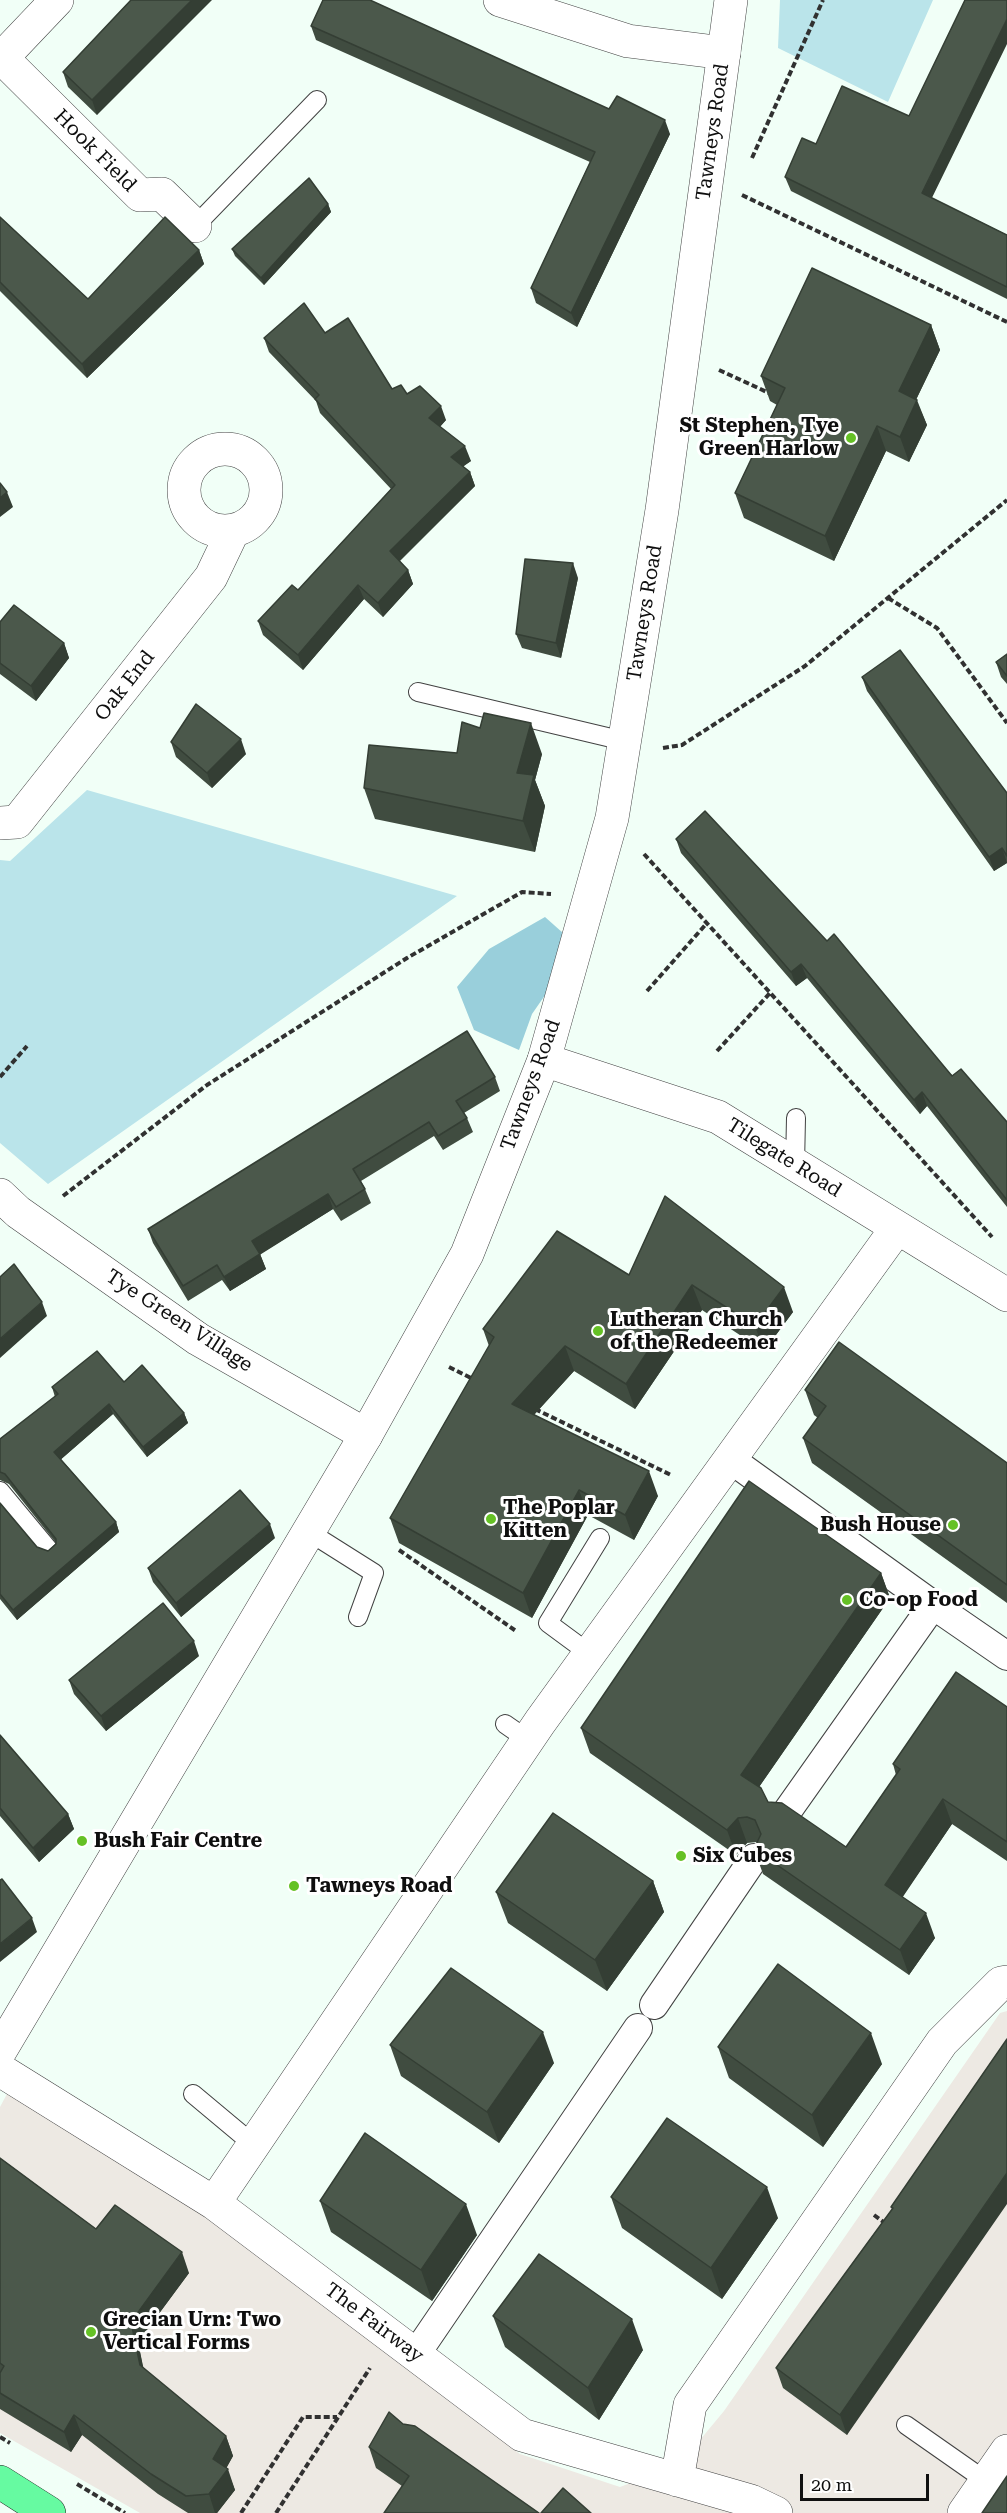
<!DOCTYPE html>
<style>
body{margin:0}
#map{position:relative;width:1007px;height:2513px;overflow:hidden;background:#f1fff7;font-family:"Roboto Serif",serif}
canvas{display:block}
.scale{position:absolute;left:800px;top:2474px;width:129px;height:27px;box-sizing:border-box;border:3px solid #0f0f0f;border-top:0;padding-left:8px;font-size:18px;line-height:21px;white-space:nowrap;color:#0f0f0f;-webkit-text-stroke:4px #fff;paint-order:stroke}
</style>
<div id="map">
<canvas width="1007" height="2513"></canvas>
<div class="scale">20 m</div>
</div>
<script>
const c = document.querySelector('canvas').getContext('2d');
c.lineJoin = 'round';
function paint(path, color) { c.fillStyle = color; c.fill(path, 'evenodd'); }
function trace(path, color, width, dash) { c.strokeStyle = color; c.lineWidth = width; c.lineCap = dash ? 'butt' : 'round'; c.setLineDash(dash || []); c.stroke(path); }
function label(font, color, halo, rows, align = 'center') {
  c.font = font + ' "Roboto Serif",serif'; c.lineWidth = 6; c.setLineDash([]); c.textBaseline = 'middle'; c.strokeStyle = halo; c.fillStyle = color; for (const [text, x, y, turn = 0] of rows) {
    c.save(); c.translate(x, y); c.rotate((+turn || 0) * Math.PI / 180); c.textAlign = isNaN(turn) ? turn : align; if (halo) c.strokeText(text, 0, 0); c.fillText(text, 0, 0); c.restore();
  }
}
paint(new Path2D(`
 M1007 2011V2513H140L0 2433V2107L8 2092 204 2216 520 2454 620 2487 680 2464 724 2411 1000 2013Z`), '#ede9e3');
paint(new Path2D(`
 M780 0H933L888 102 778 48Z
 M87 790 457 896 48 1184 0 1143V860L10 861Z`), '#bae4ea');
paint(new Path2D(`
 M545 917 563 933 557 978 532 1014 519 1050 474 1030 457 987 489 949Z`), '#99cfdb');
const service = new Path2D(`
 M195 226 317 100
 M418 692 624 741
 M795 1165 796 1118
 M0 1491 49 1550
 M309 1532 374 1573 358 1617
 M590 1654 548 1623 600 1538
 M505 1724 528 1740
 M193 2094 254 2145
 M906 2425 986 2481`);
const pedestrian = new Path2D(`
 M730 1459 933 1605 786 1813
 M933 1605 1007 1656
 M654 2005 754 1858
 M416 2354 638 2028`);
const minor = new Path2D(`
 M500 0 628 41 724 53
 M2 58 140 195 162 194 195 226
 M0 60 57 0
 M184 490a41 41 0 1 1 82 0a41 41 0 1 1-82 0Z
 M0 823 17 822 211 577 233 531
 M544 1060 718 1117 1007 1295
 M0 1195 18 1212 198 1339 366 1435
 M0 2070 214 2203 522 2435 751 2501 776 2513
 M214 2203 540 1722 897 1228
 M677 2480 690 2405 942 2042 1001 1983 1007 1982
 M964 2513 1007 2451`);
const tertiary = new Path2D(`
 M0 2051 366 1435 467 1254 544 1060 612 818 662 510 731 0`);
const primary = new Path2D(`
 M0 2482 49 2513`);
trace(service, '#424242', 20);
trace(pedestrian, '#424242', 30);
trace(minor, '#424242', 34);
trace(tertiary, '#424242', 34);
trace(primary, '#202020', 34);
trace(new Path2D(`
 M752 158 823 0
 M742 195 1007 322
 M719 370 769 393
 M888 598 937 628 1007 723
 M663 748 682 745 805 666 1007 500
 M644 854 992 1237
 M647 991 707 923
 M717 1051 770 993
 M0 1077 27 1046
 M63 1196 207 1085 407 958 522 892 551 894
 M449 1367 475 1380
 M535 1409 671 1475
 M399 1550 516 1631
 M874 2215 885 2223
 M0 2437 10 2443
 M77 2484 125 2513
 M241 2513 303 2417H337
 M276 2513 370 2368`), '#313131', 4, [6, 3]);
trace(service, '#fff', 18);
trace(pedestrian, '#fff', 28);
trace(minor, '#fff', 33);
trace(tertiary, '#fff', 33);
trace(primary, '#66faa1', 33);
paint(new Path2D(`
 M131 0 97 115 68 87 63 72Z
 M311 26 609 109 670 134 577 327 536 303 531 288 590 162 316 40Z
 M785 177 932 198 1007 235V299L791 191Z
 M328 204 331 212 264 285 235 256 232 249Z
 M0 217 88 299 199 250 204 264 87 378 0 291Z
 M931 325 940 350 916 400 927 425 909 462 886 451 834 561 744 518 735 493 777 405 770 401 761 376Z
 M325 333 392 389 407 394 446 420 440 427 471 461 463 466 470 472 475 486 400 561 408 570 413 584 383 617 364 599 303 670 263 635 258 621 298 590 391 489 320 413 316 401 269 352 264 338Z
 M578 578 561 658 522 648 516 634Z
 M0 622 64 643 69 658 36 701 0 674Z
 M1007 654V684L1001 677 996 662Z
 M862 677 1007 793V863L994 871 867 691Z
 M171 742 246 754 212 788 176 757Z
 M457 753 542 754 535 780 545 806 535 852 375 819 364 788Z
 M676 839 1007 1122V1207L927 1106 920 1114 807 978 796 986 681 853Z
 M495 1077 500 1091 464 1113 467 1118 473 1132 443 1150 434 1136 361 1181 365 1189 371 1203 341 1221 333 1209 260 1254 266 1269 230 1291 222 1280 188 1301 153 1243 148 1229Z
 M665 1196 793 1312 764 1351 702 1310 635 1409 574 1371 534 1415 658 1496 634 1540 588 1515 532 1618 399 1543 390 1518 489 1346 483 1329 629 1275Z
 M124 1382 184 1413 188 1423 147 1457 113 1414 61 1459 116 1522 119 1532 17 1620 0 1599V1503L37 1547 48 1551 56 1543 9 1484 0 1480V1439L55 1397 52 1387Z
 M805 1390 1007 1463V1603L812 1463 803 1438 818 1418 814 1415Z
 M275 1538 181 1617 153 1582 148 1568Z
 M881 1573 890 1598 759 1787 768 1802 846 1847 896 1775 893 1764 1007 1707V1861L952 1824 902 1897 935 1938 909 1975 763 1874 754 1849 757 1842 747 1843 736 1855 590 1753 581 1728Z
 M199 1656 106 1731 74 1694 69 1680Z
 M0 1735 68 1814 74 1829 39 1862 0 1816Z
 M653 1881 664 1912 607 1991 508 1923 496 1892Z
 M1007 2039 847 2435 783 2388 776 2368 892 2209 891 2207Z
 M390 2045 554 2063 499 2143 401 2076Z
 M718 2047 882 2064 823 2147 729 2078Z
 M0 2158 96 2229 189 2273 138 2342 143 2368 226 2436 233 2456 226 2468 235 2490 217 2513H188L158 2494 82 2435 71 2452 0 2409Z
 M611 2197 778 2218 722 2299 622 2228Z
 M320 2201 477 2235 432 2301 331 2232Z
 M493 2316 643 2350 599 2420 505 2347Z
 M403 2424 539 2513 402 2486 376 2468 369 2447Z`), '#404c40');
paint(new Path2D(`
 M192 0H212L97 115 92 100Z
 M1007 19V44L927 208 922 193Z
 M665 120 670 134 577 327 571 313Z
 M328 204 331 212 264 285 261 278Z
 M199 250 204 264 87 378 82 364Z
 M931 325 940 350 908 416 899 391Z
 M917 400 927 425 909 462 900 437Z
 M441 406 446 420 434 433 429 418Z
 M877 426 886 451 834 561 825 536Z
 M465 446 471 461 457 471 451 457Z
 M470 472 475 486 395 565 390 551Z
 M7 492 13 507 0 517V498Z
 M573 563 578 578 561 658 556 643Z
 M408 570 413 584 383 617 378 603Z
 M358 585 364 599 303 670 298 655Z
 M64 643 69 658 36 701 31 686Z
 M531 723 542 754 535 780 545 806 535 852 523 821 517 773Z
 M241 739 246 754 212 788 207 773Z
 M1002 848 1007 863 994 871 989 857Z
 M801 964 807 978 796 986 791 972Z
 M922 1092 927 1106 920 1114 914 1100Z
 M328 1194 333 1209 258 1256 252 1241Z
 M260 1254 266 1269 230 1291 224 1277Z
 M692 1285 702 1310 635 1409 626 1384Z
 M784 1287 793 1312 764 1351 755 1326Z
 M42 1302 47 1316 0 1358V1339Z
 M565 1346 574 1371 521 1429 512 1404Z
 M109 1404 113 1414 58 1462 54 1452Z
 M184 1413 188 1423 147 1457 143 1447Z
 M649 1471 658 1496 634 1540 625 1515Z
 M579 1490 588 1515 532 1618 523 1593Z
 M116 1522 119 1532 17 1620 13 1610Z
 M270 1524 275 1538 181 1617 176 1603Z
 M881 1573 890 1598 750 1800 741 1775Z
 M194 1641 199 1656 106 1731 101 1716Z
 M943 1799 952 1824 894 1910 885 1885Z
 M68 1814 74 1829 39 1862 33 1848Z
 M738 1818 747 1843 736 1855 727 1830Z
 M653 1881 664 1912 607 1991 595 1960Z
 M926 1913 935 1938 909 1975 900 1950Z
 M32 1918 37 1932 0 1962V1944Z
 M543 2032 554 2063 499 2143 487 2112Z
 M871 2033 882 2064 823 2147 812 2115Z
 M1007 2173V2204L847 2435 840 2415Z
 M767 2187 778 2218 722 2299 711 2268Z
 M466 2204 477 2235 432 2301 421 2270Z
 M182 2252 189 2273 138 2342 147 2385 140 2365 131 2322Z
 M632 2319 643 2350 599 2420 588 2388Z
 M74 2415 82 2435 71 2452 64 2432Z
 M226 2436 233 2456 221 2478 228 2469 235 2490 217 2513H215L209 2494 213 2459Z`), '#343e34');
const building = new Path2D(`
 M131 0H192L92 100 63 72Z
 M323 0H370L609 109 617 96 665 120 571 313 531 288 595 152 311 26Z
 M965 0H1007V19L922 193 1007 235V287L785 177 802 138 816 144 842 86 909 116Z
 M309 178 328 204 261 278 232 249Z
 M0 217 88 299 165 217 199 250 82 364 0 282Z
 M812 268 931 325 899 391 917 400 900 437 877 426 825 536 735 493 785 388 761 376Z
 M304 303 325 333 348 318 392 389 401 385 407 394 420 386 441 406 429 418 465 446 451 457 470 472 390 551 408 570 378 603 358 585 298 655 258 621 292 585 298 590 395 485 315 399 319 395 264 338Z
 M0 483 7 492 0 498Z
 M525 559 573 563 556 643 516 634Z
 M14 605 64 643 31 686 0 663V622Z
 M900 650 1007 793V856L1002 848 989 857 862 677Z
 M1007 654V676L996 662Z
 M196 704 241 739 207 773 171 742Z
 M484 713 531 723 517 773 534 775 523 821 364 788 369 745 457 753 462 722 480 728Z
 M705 811 827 941 834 934 952 1076 961 1069 1007 1122V1200L922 1092 914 1100 801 964 791 972 676 839Z
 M467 1031 495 1077 456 1101 467 1118 438 1136 429 1122 353 1169 365 1189 336 1207 328 1194 252 1241 260 1254 224 1277 217 1265 183 1286 148 1229Z
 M665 1196 784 1287 755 1326 692 1285 626 1384 565 1346 512 1404 649 1471 625 1515 579 1490 523 1593 390 1518 494 1337 483 1329 557 1231 629 1275Z
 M14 1264 42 1302 0 1339V1277Z
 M839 1342 1007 1463V1585L803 1438 826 1406 805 1390Z
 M97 1351 124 1382 142 1365 184 1413 143 1447 109 1404 54 1452 116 1522 13 1610 0 1594V1503L37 1547 48 1551 56 1544V1539L5 1474 0 1472V1439L58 1394 52 1387Z
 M749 1481 881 1573 741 1775 761 1788 768 1802 782 1803 846 1847 900 1769 893 1764 956 1672 1007 1707V1842L943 1799 885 1885 926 1913 900 1950 754 1849 761 1834 755 1820 747 1817 738 1818 727 1830 581 1728Z
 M240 1490 270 1524 176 1603 148 1568Z
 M163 1603 194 1641 101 1716 69 1680Z
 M0 1735 68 1814 33 1848 0 1808Z
 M553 1813 653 1881 595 1960 496 1892Z
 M2 1879 32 1918 0 1944V1880Z
 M778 1964 871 2033 812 2115 718 2047Z
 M451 1968 543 2032 487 2112 390 2045Z
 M1007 2039V2173L840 2415 776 2368 893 2208 891 2207Z
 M667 2118 767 2187 711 2268 611 2197Z
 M365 2133 466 2204 421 2270 320 2201Z
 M0 2158 96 2229 115 2205 182 2252 131 2322 140 2365 226 2436 213 2459 228 2469 209 2494 186 2496 151 2474 74 2415 64 2432 0 2393V2373L4 2366 0 2363Z
 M539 2254 632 2319 588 2388 493 2316Z
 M389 2412 403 2424 415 2426 539 2513H384L409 2476 369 2447Z
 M1007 2476V2513H982Z
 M563 2488 591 2513H541Z`);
paint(building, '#4b584b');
trace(building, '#343e34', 1.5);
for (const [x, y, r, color] of [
 [851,438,6,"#65c125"],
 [598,1331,6,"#65c125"],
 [491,1519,6,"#65c125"],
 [953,1525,6,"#65c125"],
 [847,1600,6,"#65c125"],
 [82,1841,6,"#65c125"],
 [681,1856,6,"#65c125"],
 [294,1886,6,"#65c125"],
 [91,2332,6,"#65c125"]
]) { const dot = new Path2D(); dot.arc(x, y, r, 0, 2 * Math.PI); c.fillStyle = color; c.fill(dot); trace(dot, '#fff', 2); }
label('20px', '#0f0f0f', '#fff', [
 ["Tawneys Road",713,132,-82],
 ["Hook Field",95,151,45],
 ["Tawneys Road",645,613,-81],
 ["Oak End",125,686,-52],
 ["Tawneys Road",531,1085,-70],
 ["Tilegate Road",784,1158,32],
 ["Tye Green Village",179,1321,33],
 ["The Fairway",374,2323,37]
]);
label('bold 20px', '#0f0f0f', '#fff', [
 ["St Stephen, Tye",839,426,"right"],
 ["Green Harlow",839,449,"right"],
 ["Lutheran Church",610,1320],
 ["of the Redeemer",610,1343],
 ["The Poplar",503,1508],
 ["Kitten",503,1531],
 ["Bush House",941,1525,"right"],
 ["Co-op Food",859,1600],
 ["Bush Fair Centre",94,1841],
 ["Six Cubes",693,1856],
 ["Tawneys Road",306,1886],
 ["Grecian Urn: Two",103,2320],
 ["Vertical Forms",103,2343]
], 'left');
</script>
